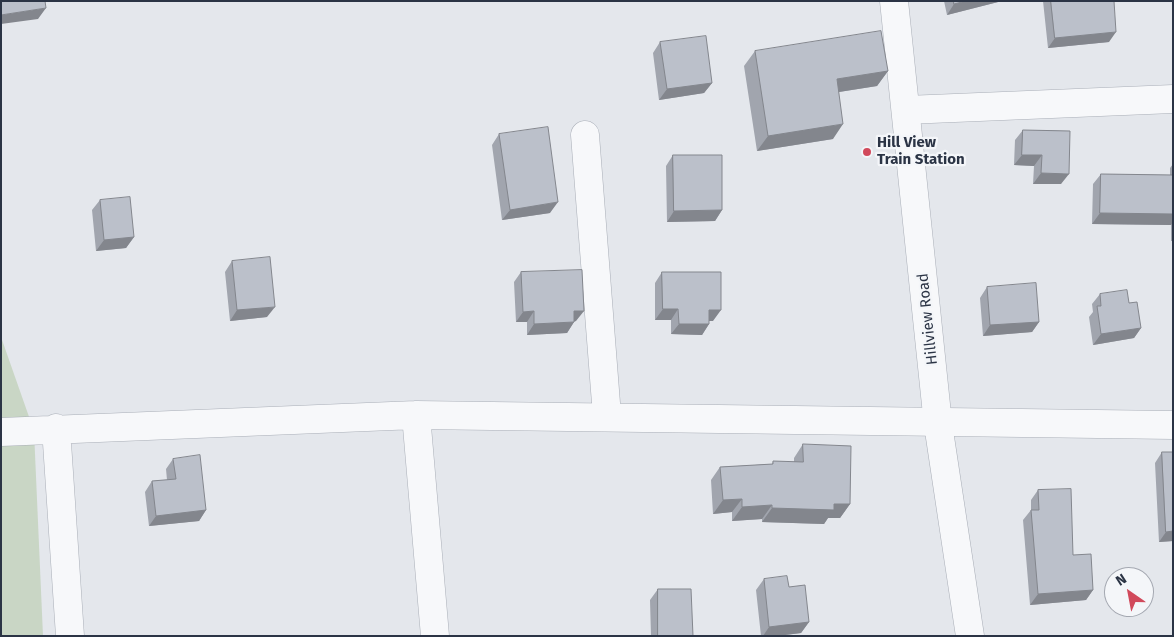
<!DOCTYPE html>
<style>
body{margin:0}
#map{position:relative;width:1174px;height:637px;overflow:hidden;background:#e4e7ec;font-family:"Fira Sans",sans-serif}
canvas{display:block}
.frame{position:absolute;inset:0;border:2px solid #2b3445;pointer-events:none}
.north{position:absolute;left:1104px;top:567px;width:50px;height:50px;box-sizing:border-box;background:#f4f6f9;border:1px solid #a4a8b1;border-radius:50%;rotate:327deg;font-size:14px;font-weight:700;line-height:20px;text-align:center;color:#2b3445}
.north::after{content:'';display:block;margin:auto;width:18px;height:22px;background:#d1495b;clip-path:polygon(50% 0,100% 100%,50% 72%,0 100%)}
</style>
<div id="map">
<canvas width="1174" height="637"></canvas>
<div class="frame"></div>
<div class="north">N</div>
</div>
<script>
const c = document.querySelector('canvas').getContext('2d');
c.lineJoin = 'round';
function paint(path, color) { c.fillStyle = color; c.fill(path, 'evenodd'); }
function trace(path, color, width, dash) { c.strokeStyle = color; c.lineWidth = width; c.lineCap = dash ? 'butt' : 'round'; c.setLineDash(dash || []); c.stroke(path); }
function label(font, color, halo, rows, align = 'center') {
  c.font = font + ' "Fira Sans",sans-serif'; c.lineWidth = 4.5; c.setLineDash([]); c.textBaseline = 'middle'; c.strokeStyle = halo; c.fillStyle = color; for (const [text, x, y, turn = 0] of rows) {
    c.save(); c.translate(x, y); c.rotate((+turn || 0) * Math.PI / 180); c.textAlign = isNaN(turn) ? turn : align; if (halo) c.strokeText(text, 0, 0); c.fillText(text, 0, 0); c.restore();
  }
}
paint(new Path2D(`
 M1 337 34 431 43 636H1Z`), '#c9d6c5');
const minor = new Path2D(`
 M906 110 1173 99
 M585 135 607 416
 M416 415 435 636
 M56 428 70 636
 M1 432 416 415 1173 425`);
const tertiary = new Path2D(`
 M894 1 938 424 970 636`);
trace(minor, '#a9aeb7', 29);
trace(tertiary, '#a9aeb7', 29);
trace(minor, '#f7f8fa', 28);
trace(tertiary, '#f7f8fa', 28);
paint(new Path2D(`
 M944 1H1002L947 15Z
 M1043 1H1114L1109 42 1048 48Z
 M660 42 712 83 704 93 659 100 653 53Z
 M755 51 888 71 877 86 839 92 833 139 757 151 744 66Z
 M1023 130 1070 131 1061 184H1033L1034 166 1014 165 1015 140Z
 M499 134 550 213 502 220 492 145Z
 M673 155 722 210 715 221 667 222 666 166Z
 M1173 164V241H1171V225L1092 224 1093 184 1101 174 1170 175V168Z
 M100 200 134 237 126 248 96 251 92 210Z
 M232 261 267 317 230 321 225 272Z
 M521 272 576 321 574 322 567 333 527 335V322H516L514 282Z
 M662 272 713 321H709V324L702 335 671 334V320H655V283Z
 M987 287 1039 322 1032 332 983 336 980 298Z
 M1100 294 1129 303 1141 328 1134 338 1093 345 1089 317 1093 312 1092 304Z
 M803 444 850 504 840 518H828L824 524 762 522V519L732 521V512L713 514 711 480 720 467 772 464 773 461 794 462V458Z
 M1162 452H1173V541L1159 542 1155 463Z
 M173 459 206 510 199 521 149 526 145 492 152 481 167 480 166 469Z
 M1038 490 1073 555 1093 590 1086 600 1030 605 1023 520 1031 510V500Z
 M764 579 789 587 809 622 801 633 777 636H761L756 590Z
 M658 589 693 636H651L650 600Z`), '#a1a5ae');
paint(new Path2D(`
 M966 1H1002L947 15 954 4Z
 M46 8 38 19 1 24V15Z
 M1116 32 1109 42 1048 48 1055 38Z
 M888 71 877 86 826 94 837 79Z
 M712 83 704 93 659 100 667 89Z
 M843 124 833 139 757 151 768 136Z
 M1022 155H1042L1034 166 1014 165Z
 M1041 173 1069 174 1061 184H1033Z
 M558 202 550 213 502 220 510 210Z
 M722 210 715 221 667 222 674 211Z
 M1100 213 1173 214V223L1171 225 1092 224Z
 M134 237 126 248 96 251 104 240Z
 M275 307 267 317 230 321 237 310Z
 M663 309H678L671 320H655Z
 M709 310H721L713 321H702Z
 M534 311 527 322H516L523 312Z
 M574 311H584L576 321 566 322Z
 M574 322 567 333 527 335 534 324Z
 M1039 322 1032 332 983 336 990 325Z
 M679 324H709L702 335 671 334Z
 M1141 328 1134 338 1093 345 1101 334Z
 M742 499 732 512 713 514 723 500Z
 M834 504H850L840 518H828L824 524 762 522 772 508Z
 M772 505 762 519 732 521 742 507Z
 M206 510 199 521 149 526 156 516Z
 M1173 531V541L1159 542 1166 532Z
 M1093 590 1086 600 1030 605 1038 594Z
 M809 622 801 633 777 636H763L769 627Z`), '#83868d');
const building = new Path2D(`
 M1 1H45L46 8 1 15Z
 M954 1H966L954 4Z
 M1051 1H1114L1116 32 1055 38Z
 M881 31 888 71 837 79 843 124 768 136 755 51Z
 M706 36 712 83 667 89 660 42Z
 M548 127 558 202 510 210 499 134Z
 M1023 130 1070 131 1069 174 1041 173 1042 155H1022Z
 M673 155H722V210L674 211Z
 M1101 174 1173 175V214L1100 213Z
 M130 197 134 237 104 240 100 200Z
 M270 257 275 307 237 310 232 261Z
 M582 270 584 311H574V322L534 324V311L523 312 521 272Z
 M662 272H721V310H709V324H679L678 309H663Z
 M1036 283 1039 322 990 325 987 287Z
 M1127 290 1129 303 1137 302 1141 328 1101 334 1097 306H1101L1100 294Z
 M803 444 851 446 850 504H834V510L772 508V505L742 507V499L723 500 720 467 773 464V461L803 462Z
 M1162 452H1173V531L1166 532Z
 M200 455 206 510 156 516 152 481 176 479 173 459Z
 M1071 489 1073 555 1091 554 1093 590 1038 594 1031 510H1039L1038 490Z
 M787 576 789 587 805 585 809 622 769 627 764 579Z
 M658 589H691L693 636H658Z`);
paint(building, '#bbc0ca');
trace(building, '#83868d', 1);
for (const [x, y, r, color] of [
 [867,152,5,"#d1495b"]
]) { const dot = new Path2D(); dot.arc(x, y, r, 0, 2 * Math.PI); c.fillStyle = color; c.fill(dot); trace(dot, '#f4f6f9', 2); }
label('bold 15px', '#2b3445', '#f4f6f9', [
 ["Hill View",877,143],
 ["Train Station",877,160]
], 'left');
label('15px', '#2b3445', '#f4f6f9', [
 ["Hillview Road",928,319,-96]
]);
</script>
